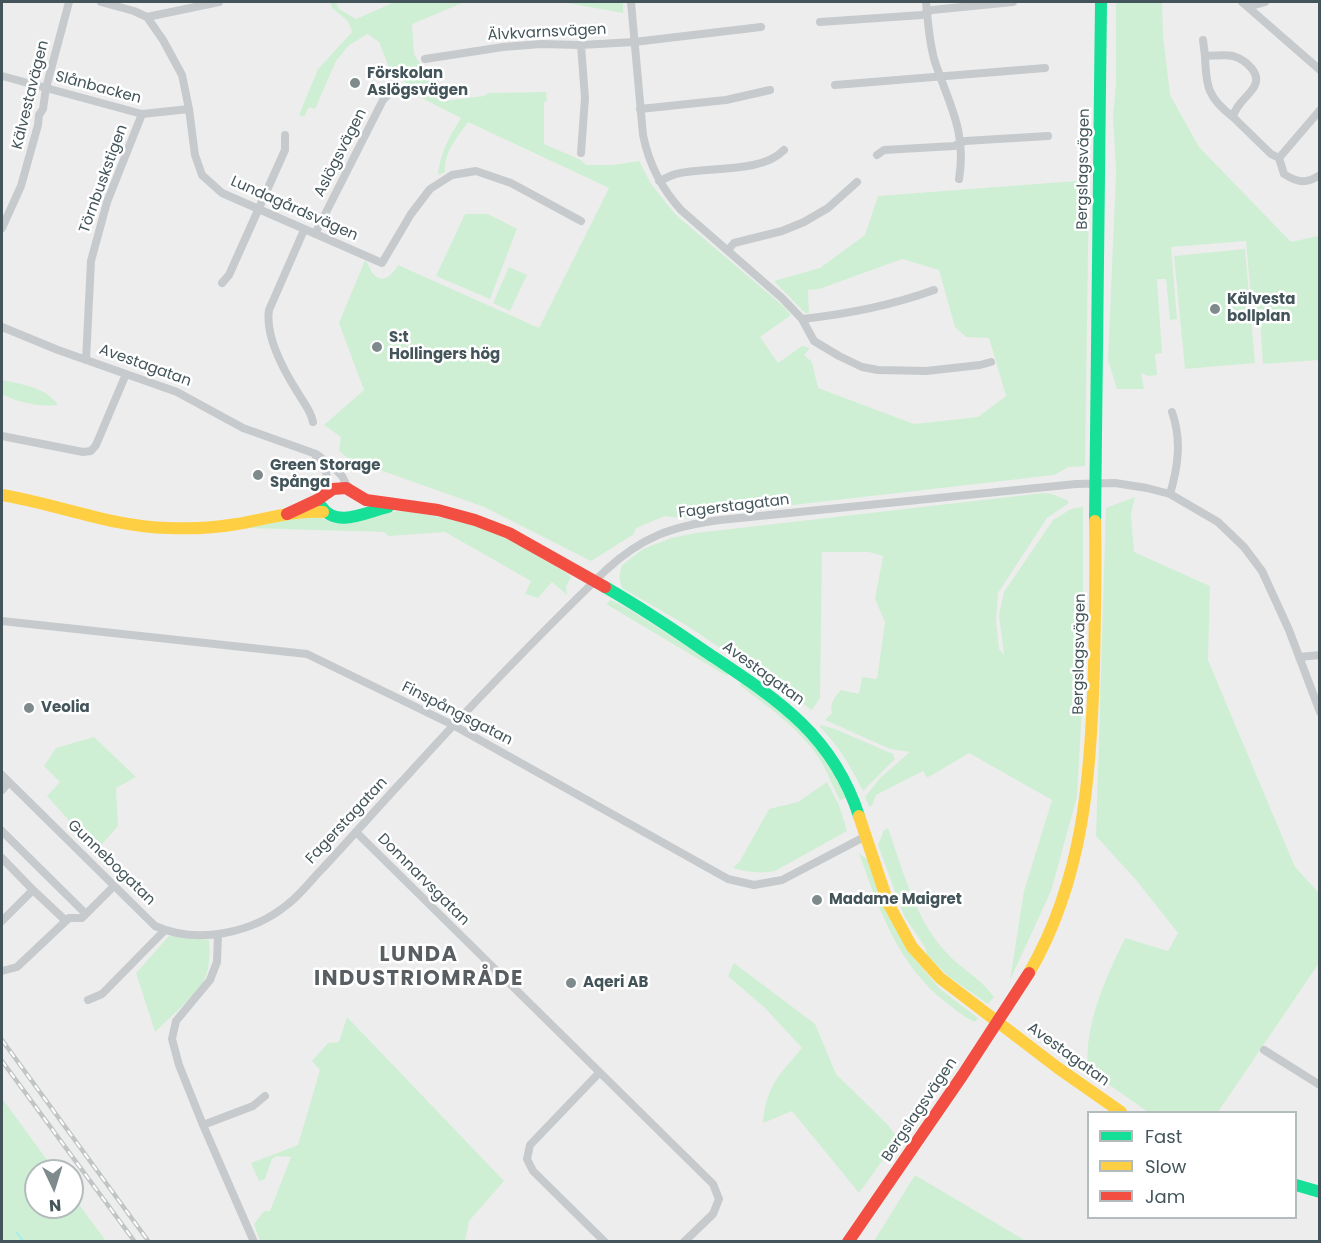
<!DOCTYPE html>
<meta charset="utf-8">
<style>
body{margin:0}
#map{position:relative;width:1321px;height:1243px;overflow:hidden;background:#eeeded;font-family:Poppins,sans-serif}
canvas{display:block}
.frame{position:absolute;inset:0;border:3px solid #43555a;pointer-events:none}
.legend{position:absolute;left:1087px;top:1111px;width:210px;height:108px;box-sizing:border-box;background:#fff;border:2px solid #b4bbbd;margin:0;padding:8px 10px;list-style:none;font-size:18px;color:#43555a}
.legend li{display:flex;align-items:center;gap:12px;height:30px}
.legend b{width:30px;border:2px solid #b4bbbd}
.north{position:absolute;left:24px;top:1159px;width:60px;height:60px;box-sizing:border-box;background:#fff;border:2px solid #b4bbbd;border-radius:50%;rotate:176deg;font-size:16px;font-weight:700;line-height:24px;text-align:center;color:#43555a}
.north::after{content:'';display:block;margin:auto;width:21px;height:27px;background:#7f8a8d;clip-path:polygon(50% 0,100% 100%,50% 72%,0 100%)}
</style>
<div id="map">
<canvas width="1321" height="1243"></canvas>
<div class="frame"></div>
<ul class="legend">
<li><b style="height:8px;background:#16e098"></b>Fast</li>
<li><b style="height:8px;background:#ffcf43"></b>Slow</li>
<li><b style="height:8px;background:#f24e42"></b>Jam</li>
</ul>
<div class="north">N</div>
</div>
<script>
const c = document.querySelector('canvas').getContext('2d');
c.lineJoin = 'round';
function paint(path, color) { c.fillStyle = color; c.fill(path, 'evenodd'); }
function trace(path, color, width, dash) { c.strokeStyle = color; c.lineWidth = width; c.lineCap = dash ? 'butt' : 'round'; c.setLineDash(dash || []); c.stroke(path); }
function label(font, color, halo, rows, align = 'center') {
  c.font = font + ' Poppins,sans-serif'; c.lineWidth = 5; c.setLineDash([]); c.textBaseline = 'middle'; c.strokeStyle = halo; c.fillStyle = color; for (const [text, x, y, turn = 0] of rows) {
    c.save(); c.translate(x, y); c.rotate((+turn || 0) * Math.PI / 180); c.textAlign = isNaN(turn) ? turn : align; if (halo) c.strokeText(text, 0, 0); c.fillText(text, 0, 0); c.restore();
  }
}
paint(new Path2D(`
 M330 2H336L339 9 356 19 395 2H465L412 24 414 54 444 101 484 96 488 93 546 92 547 101 544 102V144L581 160 586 165H613L639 161 651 184 676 215 782 305 791 315 760 337 778 363 802 346 810 348 804 355 812 362 818 388 914 424 978 417 1006 396 989 338 966 337 955 327 939 270 902 259 819 289 808 290 809 313H805L774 281 820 268 865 235 878 196 1089 180 1085 466 1069 467 1054 475 680 518 665 516 636 528 634 534 591 561 484 507 349 459 339 451 341 437 324 425 364 390 339 323 365 260C369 264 370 270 373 274 383 285 393 274 398 265L539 328 609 188 468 122C457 138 444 152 445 172L438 175C440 153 449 137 461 118L406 90 408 84 390 70 379 42 368 34 349 45 336 61 315 109 309 107 304 117 299 115 318 69 352 32 348 21 332 8Z
 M562 2H623V13Z
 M1116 2H1162L1163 35 1170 95 1199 147 1291 242 1318 236 1319 238V360L1263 364 1260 320 1253 321 1246 241 1171 247 1177 319 1170 320 1166 279H1157L1162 353 1155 354 1157 375 1149 376 1141 373 1144 389H1117L1108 360 1116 172 1113 116 1116 83Z
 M465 214H488L517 229 490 299 436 276Z
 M1245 249 1255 363 1185 369 1174 256Z
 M509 267 527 275 510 311 493 303Z
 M2 380C21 384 46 387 58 405 38 407 19 403 2 394Z
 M1044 493 1052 494 1067 500 1069 503 1047 518 998 593 996 621 999 649 1004 655 999 615 1004 592 1053 520 1071 509 1083 507V688L1077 797 1051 891 1010 980 1024 891 1052 800 969 753 927 778 923 771 876 795 872 806H869L865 797 880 778 910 752 890 749 825 720 832 713C829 703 835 697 841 690L859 694 862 677 877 679 885 622 875 599 883 556 869 552H822L820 698 812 710 686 625 622 588 619 577 622 565 643 549 671 538 696 533Z
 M1135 497 1131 514 1134 552 1210 586 1208 660 1295 867 1319 893V963L1218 1112H1148L1088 1070C1084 1024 1105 980 1125 938L1168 951 1178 933 1136 880 1096 836 1106 508Z
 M402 511C438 515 475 523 508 539 528 549 548 563 568 574L571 578 566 586 567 595 552 582 538 598 525 594 531 581 445 532 389 536 384 532 249 528 312 514 333 523 377 513Z
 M611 600 627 608 729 673 727 676 606 604Z
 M741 682C785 714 825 746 848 797L840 800C833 787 827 771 819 758 798 727 768 707 739 685Z
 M821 725 835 729 893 754 895 759 863 791C851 767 838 745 820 727Z
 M94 737 136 777 116 788 118 826 96 851 47 796 60 782 44 766 56 748Z
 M827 782 839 805 847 831 775 871C760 874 747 872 733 868L740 861 769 809 798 802Z
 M888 828C903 870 914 916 944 950 959 968 981 978 994 997L988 1004 949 977 927 955 925 947 904 916 878 845 884 830Z
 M859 853 868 860 907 950 940 989 978 1018 975 1022C965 1018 956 1010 948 1004 898 966 879 910 859 853Z
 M169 936 209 940C210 953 210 967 205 978 196 996 169 1018 155 1032L136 973Z
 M734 963 815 1024 836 1074 888 1125 898 1139 859 1193 792 1111 763 1123C766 1086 779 1075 802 1048L765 1008 728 976Z
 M347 1017 504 1181 469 1221 465 1241H260L254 1224 264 1211H270L291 1157 277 1156 272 1159 265 1179 259 1181 251 1163 298 1145 320 1070 312 1061 328 1043 339 1042Z
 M2 1098 55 1171H36V1207H72V1195L106 1241H2Z
 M915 1175 1026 1241H874Z`), '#cfefd4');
trace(new Path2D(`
 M17 1233 24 1242`), '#a2eeed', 2);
trace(new Path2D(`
 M101 2 134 11 147 17 163 40 182 75 189 109 195 155 202 175 222 193 382 263 411 214 430 189 452 175 476 171 511 183 581 221
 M631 2 643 135C649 165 661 188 681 210L782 298 802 319 814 341 839 356 862 367 878 370 926 371 980 365 991 362
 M926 2C928 21 929 43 935 62 949 104 967 132 959 179
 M1242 2 1320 70
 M1248 7 1265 2
 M147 17 219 2
 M820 22 922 15 932 10 1013 2
 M1203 40 1205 56
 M425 59 503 47 541 44 581 45 634 42 761 27
 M2 76 142 114 189 109
 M835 85 1045 68
 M640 109 726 100 770 90
 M1233 117C1208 98 1206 87 1205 56 1214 56 1225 54 1233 56 1246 60 1262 74 1254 87 1247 98 1236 104 1233 117L1271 154 1279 158 1284 174C1298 183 1306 184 1320 175
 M581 153 585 98 581 45
 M877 155 884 150 954 146 965 141 1048 136
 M1279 158 1320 110
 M659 181C665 179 671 175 676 174 707 166 761 174 784 150
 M2 228 21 186 38 125 39 115 43 109 46 88 69 2
 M304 230 269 310C265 336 284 371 298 393 304 403 311 411 313 422
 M315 234 383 100 395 88
 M728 250 734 243 782 231 804 222 828 208 857 182
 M222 283 229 275 285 150V135
 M802 319C848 314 890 306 934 290
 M2 327 58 350 177 392 243 428 316 454 333 467 342 476 348 488
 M86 360 91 261 107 202 142 114
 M2 436 83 452 91 451 96 445 126 374
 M316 458C326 468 329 477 328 491
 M1170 494C1178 467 1182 440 1172 412
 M2 621 307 654 453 725 728 879 754 885 782 880 866 836
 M1299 657 1320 655
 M2 775 155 926C198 945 253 933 288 904 301 894 312 879 323 868 351 838 378 807 406 777 470 706 537 637 606 570 642 537 672 526 720 520L1076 484 1115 483 1147 488 1170 494 1218 522 1244 547 1262 571 1289 630 1320 712
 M2 790 9 782
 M2 831 86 914
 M356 832 713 1184 719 1199 713 1214 684 1242
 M2 858 33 890
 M2 921 33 890 66 921
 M218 935 217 962 210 980 176 1021 172 1039 179 1065 203 1125 254 1242
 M2 971 17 967 69 918H82L114 886
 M88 1000 102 994 165 930
 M1264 1050 1320 1085
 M599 1073 530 1145 527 1159 533 1171 605 1242
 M203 1125 253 1106 265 1096`), '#c6cacc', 8);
trace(new Path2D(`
 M321 506C336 529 366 512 388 507
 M1095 521 1101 2
 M605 587C640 607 673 629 706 652 775 698 832 733 859 816
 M1296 1185 1320 1192`), '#16e098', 12);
trace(new Path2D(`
 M2 495C57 504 112 527 168 528 191 529 214 528 237 524 266 519 293 510 323 512
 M859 816 888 903 912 947 940 978 1058 1068 1121 1112
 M1029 973C1084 879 1091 774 1094 667 1095 618 1096 569 1095 521`), '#ffcf43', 12);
trace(new Path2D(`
 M287 514 317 500 333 489 346 488 366 500 438 510 475 520 509 533 605 587
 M848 1242 962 1076 1029 973`), '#f24e42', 12);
const rail = new Path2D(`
 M2 1040 149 1242
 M2 1061 135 1242`);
trace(rail, '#c2c5c6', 4.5);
trace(rail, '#fff', 2, [7]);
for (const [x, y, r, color] of [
 [355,83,6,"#7f8a8d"],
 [1215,309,6,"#7f8a8d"],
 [377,347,6,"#7f8a8d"],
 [258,475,6,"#7f8a8d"],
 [29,708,6,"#7f8a8d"],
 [817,900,6,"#7f8a8d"],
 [571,983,6,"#7f8a8d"]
]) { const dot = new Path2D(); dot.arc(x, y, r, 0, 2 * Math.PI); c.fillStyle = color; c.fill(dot); trace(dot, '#fff', 2); }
label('15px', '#43555a', '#fff', [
 ["Älvkvarnsvägen",547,33,-3],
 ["Slånbacken",98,88,15],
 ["Kälvestavägen",31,95,-76],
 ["Aslögsvägen",341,153,-63],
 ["Bergslagsvägen",1084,169,-89],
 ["Törnbuskstigen",104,179,-70],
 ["Lundagårdsvägen",294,209,24],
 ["Avestagatan",145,366,20],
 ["Fagerstagatan",734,507,-7],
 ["Bergslagsvägen",1080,654,-89],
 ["Avestagatan",763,674,36],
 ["Finspångsgatan",457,714,27],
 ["Fagerstagatan",347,821,-47],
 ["Gunnebogatan",111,863,44],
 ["Domnarvsgatan",423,880,45],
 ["Avestagatan",1068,1055,36],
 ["Bergslagsvägen",920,1110,-56]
]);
label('bold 15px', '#43555a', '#fff', [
 ["Förskolan",367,74],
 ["Aslögsvägen",367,91],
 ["Kälvesta",1227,300],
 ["bollplan",1227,317],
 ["S:t",389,338],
 ["Hollingers hög",389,355],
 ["Green Storage",270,466],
 ["Spånga",270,483],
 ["Veolia",41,708],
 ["Madame Maigret",829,900],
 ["Aqeri AB",583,983]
], 'left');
c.letterSpacing = '1.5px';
label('bold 21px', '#585e61', '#fff', [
 ["LUNDA",419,956],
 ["INDUSTRIOMRÅDE",419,980]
]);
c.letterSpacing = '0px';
</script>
